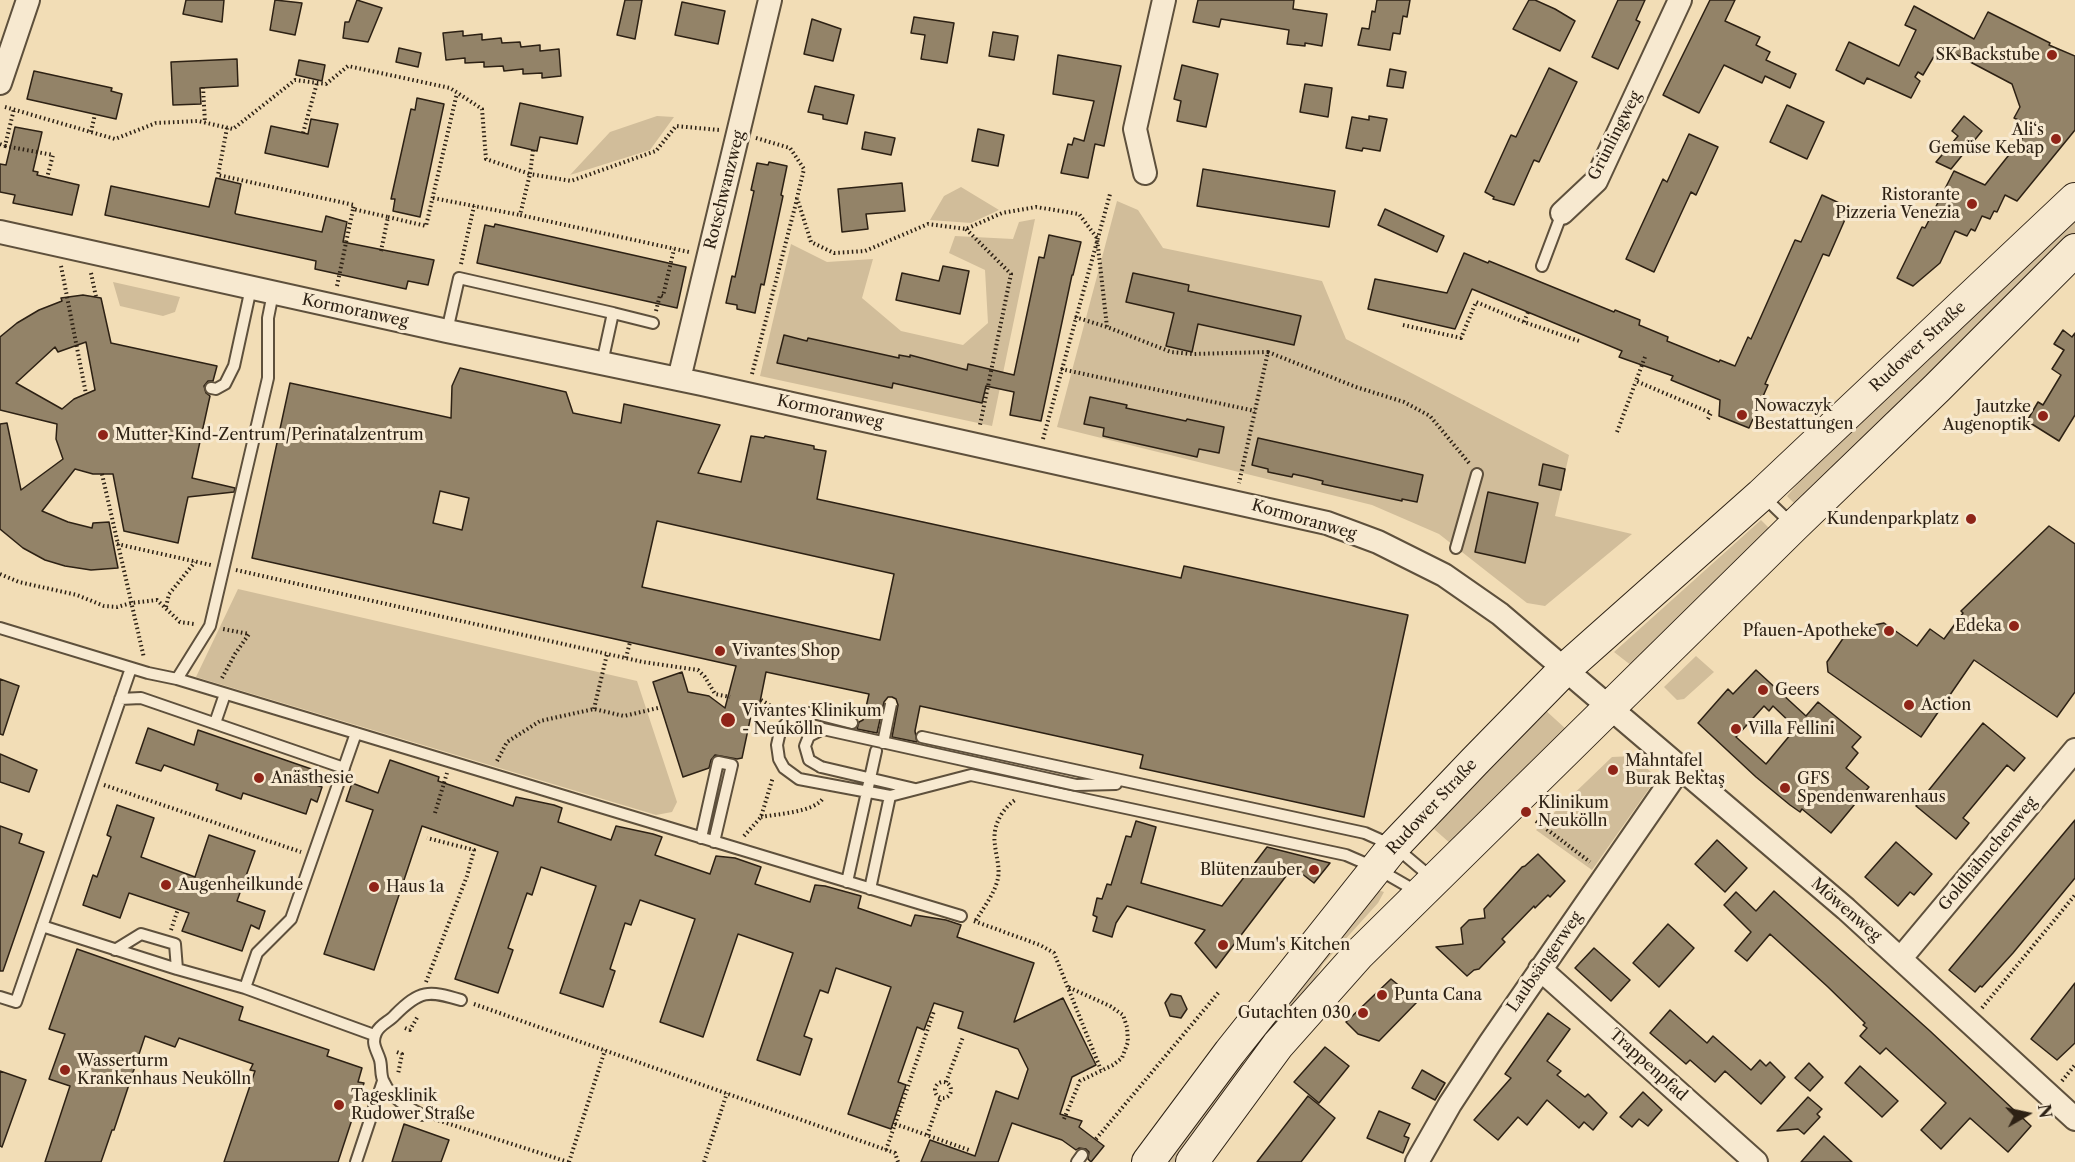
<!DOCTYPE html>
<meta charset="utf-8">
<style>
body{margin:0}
#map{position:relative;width:2075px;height:1162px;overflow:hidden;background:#f2ddb6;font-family:"Libre Caslon Text",serif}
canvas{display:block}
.north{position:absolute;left:1997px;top:1084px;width:60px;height:60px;-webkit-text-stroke:4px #f7e9d0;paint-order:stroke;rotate:81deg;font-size:16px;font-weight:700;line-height:24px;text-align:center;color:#2d2114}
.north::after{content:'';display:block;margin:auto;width:21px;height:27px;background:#2d2114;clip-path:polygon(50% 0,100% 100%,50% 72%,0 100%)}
</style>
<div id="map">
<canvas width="2075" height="1162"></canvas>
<div class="north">N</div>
</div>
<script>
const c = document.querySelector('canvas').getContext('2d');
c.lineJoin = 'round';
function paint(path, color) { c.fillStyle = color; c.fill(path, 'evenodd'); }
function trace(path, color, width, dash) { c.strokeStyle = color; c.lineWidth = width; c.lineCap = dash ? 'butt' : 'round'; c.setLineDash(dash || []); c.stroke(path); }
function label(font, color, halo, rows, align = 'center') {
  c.font = font + ' "Libre Caslon Text",serif'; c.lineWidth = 6; c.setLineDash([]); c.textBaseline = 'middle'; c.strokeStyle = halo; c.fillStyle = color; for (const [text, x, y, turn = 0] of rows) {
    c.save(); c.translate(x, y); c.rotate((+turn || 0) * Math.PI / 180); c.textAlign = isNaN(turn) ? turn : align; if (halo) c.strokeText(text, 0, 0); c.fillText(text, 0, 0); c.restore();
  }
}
paint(new Path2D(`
 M657 116 674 117 650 150 570 175 610 132Z
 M961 187 999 210 971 223 930 220 944 196Z
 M1117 201 1138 210 1163 248 1322 281 1346 339 1569 455 1555 516 1632 534 1545 606 1527 603 1439 534 1372 505 1057 427Z
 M2075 217V238L1796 505 1787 496 1848 427Z
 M1035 219 992 426 760 376 791 244 827 262 873 259 862 298 901 331 963 345 988 323 985 270 949 253 955 236 1013 239 1019 222Z
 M113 282 180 297 175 312 163 316 120 306Z
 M1761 520 1772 531 1632 666 1614 652Z
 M238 589 637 681 677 802 672 812 656 815 196 677Z
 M1696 656 1714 672 1684 699 1677 700 1664 687Z
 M1543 708 1567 730 1451 844 1434 829Z
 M1633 756 1651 772V786L1592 870 1536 830 1612 757Z
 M1378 890 1384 892 1378 903 1323 964 1311 986 1175 1162H1165L1245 1056Z`), '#d1bd9a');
const building = new Path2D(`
 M186 0H224L222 22 183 14Z
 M275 0 302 3 295 35 270 30Z
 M357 0 382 8 368 42 343 38 345 22H349Z
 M625 0H642L635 39 617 35Z
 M1198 0H1294L1293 9 1327 14 1322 46 1305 43V46L1287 44 1289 30 1221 19 1219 27 1193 22Z
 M1377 0H1410L1407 17 1403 16 1400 34 1393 33 1390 50 1358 45 1362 28 1369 29 1372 11 1375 12Z
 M1529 0H1535L1555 9 1575 21 1560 51 1513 29Z
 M1618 0H1645L1636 20 1640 22 1618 69 1592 57Z
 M1710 0H1735L1725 21 1760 37 1756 45 1770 52 1766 60 1796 74 1790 88 1765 76 1762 83 1724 65 1699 113 1663 95Z
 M682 2 725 11 718 44 675 35Z
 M1914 6 1974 39 1988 12 2050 43 2049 45 2075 56V130L2017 201 2005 195 1997 212 1994 211 1990 219 1982 216 1975 231 1971 229 1967 236 1955 231 1940 263 1913 286 1897 278 1922 227 1925 228 1954 171 1985 185 2032 126 2014 118 2020 107 2012 84 1940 46 1923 75 1918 72 1915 77 1920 81 1911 98 1867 78 1864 84 1836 70 1849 42 1899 66 1916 30 1905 25Z
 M914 17 954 23 947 63 921 59 925 35 911 33Z
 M812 19 841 29 833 61 804 54Z
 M463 31V36L482 34V40L501 38 502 43 520 42 521 47 540 45V51L559 49 561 76 542 78V73L523 74V69L504 71 503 66 484 67V62L465 63V58L446 60 443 33Z
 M993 32 1018 36 1014 60 989 56Z
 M399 48 421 53 418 67 396 62Z
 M1058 55 1121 66 1104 146 1095 144 1088 178 1061 173 1068 144 1072 145 1074 138 1084 141 1094 101 1053 94Z
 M237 59 238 86 200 88 201 104 173 105 171 62Z
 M299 60 325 65 322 81 296 75Z
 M1182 65 1218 74 1206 127 1177 121 1181 101 1174 99Z
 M1549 68 1577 82 1539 162 1534 160 1514 205 1493 199 1494 197 1485 192 1511 135 1516 137Z
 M1390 69 1406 72 1403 88 1387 86Z
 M34 71 112 88 111 91 122 94 116 119 27 99Z
 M1305 84 1332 88 1328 117 1300 112Z
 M815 86 854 95 847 124 823 119V115L808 112Z
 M417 98 444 104 420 217 393 211 395 199H391L411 109 415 110Z
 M520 103 583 117 577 144 540 137 537 151 511 145Z
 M1787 105 1824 122 1807 159 1770 142Z
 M1369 116 1387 119 1380 151 1363 148 1362 151 1346 148 1352 117 1369 120Z
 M1964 116 1982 131 1951 169 1936 162 1958 136 1952 131Z
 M311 119 338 124 328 167 265 153 271 126 308 134Z
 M15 127 42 132 33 171 38 172 37 175 79 185 72 215 13 203 15 195 0 192V164L6 165Z
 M978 129 1004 135 998 166 972 161Z
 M865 132 895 138 891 155 862 149Z
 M1689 134 1718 147 1696 195 1691 192 1654 272 1626 259 1663 179 1667 182Z
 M769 162 787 166 781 195 783 196 764 285 761 284 755 313 737 309V305L726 303 732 276 735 277 754 191 751 190 757 163 768 165Z
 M1203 169 1335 191 1329 227 1197 206Z
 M216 178 241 184 235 213 236 214 322 232 326 216 347 222 343 242 434 260 428 285 408 281 406 289 315 269 316 261 105 215 111 186 209 207Z
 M902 183 905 211 866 214 868 229 842 232 838 189Z
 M1822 195 1850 208 1829 256 1823 254 1765 384 1768 385 1749 428 1719 416 1720 400 1671 380 1673 376 1619 357 1622 351 1472 289 1455 329 1368 309 1375 279 1447 293 1464 253 1488 263 1489 261 1614 312 1615 310 1640 320 1639 325 1668 337 1667 341 1719 362 1720 360 1735 366 1748 337 1751 339 1795 240 1801 242Z
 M1385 209 1444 236 1437 252 1378 225Z
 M495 224 686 267 677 308 477 263 485 225 494 227Z
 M1049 235 1081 242 1073 275H1072L1041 421 1010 415 1014 392 986 386 982 403 893 383 892 388 777 363 784 335 807 341 808 338 899 358V355L910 357V355L967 370 968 364 1014 375 1039 257 1044 258Z
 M943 266 969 271 960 314 896 300 902 273 939 281Z
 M1133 273 1189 285 1188 291 1301 316 1294 345 1198 324 1192 352 1166 346 1174 313 1126 302Z
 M83 295 101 298 111 343 217 366 213 381H208L204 386 206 393 210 396 192 478 235 488 234 492 188 497 178 543 124 531 113 474H93L75 469 42 511 68 522 92 528 93 523 109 522 118 568 91 570 65 566 45 560 23 548 0 529V424L7 423 21 490 63 459 56 439 57 424 0 410V337L17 323 39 310 62 301 61 298ZM86 342 95 390 74 399 62 409 16 383 55 347 58 352Z
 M2063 330 2072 337 2075 333V415L2059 441 2027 421 2038 402 2043 405 2061 375 2052 369 2064 350 2054 344Z
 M460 368 566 392 573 413 621 423 624 404 720 425 698 473 741 482 751 436 764 438 765 436 814 446V449L826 451 817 499 1181 578 1184 566 1408 615 1364 817 1140 768 1143 755 920 706 915 731 917 742 892 737 898 705 896 699 892 697H888L884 702 877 733 857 729 859 722 863 720 869 694 766 672 759 707 753 706 742 758 737 759 715 755 711 760 709 768 683 777 653 682 682 672 688 692 709 696 725 708 736 666 252 558 290 383 451 418 452 386ZM440 491 469 498 462 530 433 523ZM657 521 894 574 880 640 642 587Z
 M1090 397 1127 405 1126 408 1186 421 1187 419 1224 427 1219 453 1199 449 1197 457 1103 436 1104 428 1084 424Z
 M1258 438 1423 475 1417 502 1402 499V501L1322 484 1323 481 1307 477 1293 474 1292 477 1268 472V469L1252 465Z
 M1543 464 1565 469 1561 490 1539 485Z
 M1488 492 1538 503 1525 563 1475 552Z
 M2049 526 2075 544V692L2057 717 1974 660 1921 737 1828 672 1827 662 1844 637 1869 632 1874 625 1884 623 1917 646 1930 629 1944 639 1963 613 1961 611Z
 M1756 670 1806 716 1818 702 1861 737 1852 747 1858 753 1846 768 1869 787 1831 833 1802 809 1800 812 1790 805 1756 777 1698 723 1728 689 1733 694ZM1764 706 1769 711 1773 706 1796 728 1766 764 1736 737Z
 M0 679 19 686 3 735 0 734Z
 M1983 723 2025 758 2014 771 2007 765 1963 818 1969 823 1956 839 1916 806Z
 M148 728 194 745 198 730 320 772 316 785 322 787 317 802 311 799 306 814 243 793 241 799 216 790 218 784 164 765 161 771 136 763Z
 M0 754 37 770 29 792 0 782Z
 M390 760 439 777 438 781 513 806 516 797 554 805 562 808 558 822 611 840 616 826 653 834 662 837 655 855 710 874 716 856 735 858 761 867 755 884 810 902 815 885 825 886 861 896 858 908 911 926 915 915 946 920 961 925 957 937 1034 963 1014 1022 1063 998 1096 1065 1072 1077 1060 1114 1082 1121 1079 1127 1104 1146 1091 1162 1088 1159 1089 1152 1086 1149 1079 1148 1076 1150 1062 1140 1012 1123 998 1162H921L930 1140 975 1156 996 1091 1018 1099 1028 1069 1018 1049 958 1028 963 1012 934 1003 924 1030 917 1027 898 1082 906 1085 891 1129 848 1114 891 987 836 968 828 993 820 990 804 1036 812 1039 800 1075 757 1060 793 953 738 934 703 1037 660 1022 695 919 640 900 631 925 625 923 610 969 615 971 603 1007 560 993 596 886 541 867 532 895 527 893 508 948 513 950 498 993 455 979 498 852 422 826 374 970 324 954 373 810 346 801 352 783 378 793Z
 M117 805 154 818 141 857 195 877 209 835 255 851 237 901 265 911 259 929 251 925 242 951 182 931 189 913 129 893 120 918 83 905 93 875 97 877 111 837 107 835Z
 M2075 820V878L2013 953 1982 987 1980 986 1975 992 1949 970Z
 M1136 821 1156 827 1141 883 1222 906 1267 847 1330 863 1314 883 1293 867 1216 968 1195 943 1205 930 1127 906 1116 923 1112 937 1093 931 1097 917 1093 915 1097 898 1102 899 1107 884 1111 885 1126 836 1131 837Z
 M0 826 22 834 19 843 44 852 3 971H0Z
 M1717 840 1747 868 1725 892 1695 864Z
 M1896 842 1932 874 1914 895 1910 892 1898 906 1865 877Z
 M1538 854 1565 881 1550 897 1548 895 1535 908 1534 906 1502 939 1505 942 1479 969 1474 970 1467 976 1436 947 1463 944 1461 928 1469 920 1485 918 1484 909 1522 867 1525 866Z
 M1774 891 1930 1031 2031 1126 2008 1152 1970 1118 1941 1149 1921 1130 1946 1103 1886 1048 1880 1054 1860 1036 1867 1028 1863 1025 1865 1023 1828 987 1770 934 1747 961 1735 951 1751 932 1724 905 1736 892 1756 911Z
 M1668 924 1694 948 1659 987 1633 963Z
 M1594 948 1630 980 1611 1001 1575 968Z
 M77 949 243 1007 239 1020 329 1050 327 1056 362 1068 358 1082 364 1083 338 1162H224L255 1071 250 1070 253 1064 179 1038 175 1047 145 1036 114 1130H112L101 1162H45L70 1086 49 1079 65 1034 49 1029Z
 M1391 979 1418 1001 1379 1041 1358 1034 1346 1022Z
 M2075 983V1043L2057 1060 2031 1039Z
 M1171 994 1181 996 1187 1009 1181 1018 1170 1016 1165 1003Z
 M1670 1010 1707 1043 1713 1036 1751 1070 1760 1060 1766 1066 1770 1062 1785 1077 1761 1104 1725 1071 1715 1082 1690 1060 1686 1064 1650 1033Z
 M1548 1013 1570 1029 1547 1061 1561 1071 1557 1075 1585 1097 1588 1094 1607 1113 1593 1130 1584 1122 1579 1128 1547 1100 1527 1125 1518 1117 1498 1140 1474 1120 1511 1078 1505 1074Z
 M1325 1047 1349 1066 1319 1103 1294 1082Z
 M1809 1063 1823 1077 1810 1091 1795 1078Z
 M1860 1066 1898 1101 1882 1117 1845 1083Z
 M1422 1070 1445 1083 1435 1100 1412 1088Z
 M0 1071 26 1080 2 1147 0 1146Z
 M1643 1092 1662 1110 1648 1126 1639 1119 1632 1127 1620 1117Z
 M1308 1096 1335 1118 1301 1162H1257Z
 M1808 1097 1822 1109 1817 1114 1820 1117 1804 1134 1798 1129 1777 1131Z
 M1379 1111 1410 1124 1404 1136 1409 1138 1403 1153 1367 1138Z
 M404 1124 449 1140 441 1162H392Z
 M1824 1136 1852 1162H1801Z`);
paint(building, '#938368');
trace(building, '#2d2114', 1.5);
const lane = new Path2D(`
 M1542 266 1562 213
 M447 331 459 278 613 313
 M602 363 613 313 653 323
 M211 388 216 389 225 384 234 366 251 288
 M1764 497 1792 524
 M1456 548 1477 474
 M0 628 148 673 177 679 210 626 268 378V318L273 293
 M177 679 961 916
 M120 699 141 698 344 768
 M215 723 225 694
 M852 723 813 713H803L792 718 783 727 779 736 777 745 779 759 784 768 799 779 890 796 971 775 1346 855 1376 868 1416 891
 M922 737 1365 833 1394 846 1432 878
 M821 767 915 789
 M1076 785 1116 784
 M701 838 718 762 732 765 714 842
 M847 882 876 751
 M870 889 890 796
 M42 926 177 969 245 988 374 1035
 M115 950 141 934 175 944 177 969
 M245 988 257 953 291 919 356 733
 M0 997 16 1002 131 668
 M422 1115C407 1107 391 1098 384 1082 380 1076 382 1067 380 1060 377 1050 371 1044 376 1033 380 1024 389 1022 395 1015 420 990 428 990 461 1000
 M356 1162 383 1081
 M1077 1162 1082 1155`);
const street = new Path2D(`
 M0 83 28 0
 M1145 173 1135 129 1164 0
 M1562 213 1596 181 1680 0
 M0 232 447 331 702 384 1327 523 1378 542 1444 575 1500 614 1846 909 2075 1119
 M679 379 770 0
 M1901 958 2075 750
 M1540 969 1756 1162
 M1417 1162 1450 1104 1490 1043 1680 768`);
const secondary = new Path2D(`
 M1148 1162 1230 1052 1394 846 1474 762 1564 670 1761 495 2075 199
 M1192 1162 1278 1045 1358 955 1794 526 1937 388 2075 250`);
trace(lane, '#5e503c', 14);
trace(street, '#5e503c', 26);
trace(secondary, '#2d2114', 34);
trace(new Path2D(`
 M203 87 205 123
 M5 107 115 139 156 123 198 121 233 129 295 80 326 84 348 66 450 88 482 109 486 159 530 174 520 215 689 252
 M227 128 218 175 354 205 353 209 388 217 381 251
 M91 132 95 114
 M303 133 317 83
 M756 138 790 148 804 169 797 198 811 242 834 253 865 251 928 224 966 229 1002 213 1036 207 1079 214 1097 238 1107 327
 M0 144 5 146 14 109
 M5 146 53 155 47 178
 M533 150 530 174 571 181 656 151 676 126 719 130
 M433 198 520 215
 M388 217 426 226 457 93
 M966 229 1011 274 980 425
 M461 264 474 206
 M61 266 86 394
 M91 273 96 297
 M337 286 353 209
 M656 311 660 295 663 296 674 249
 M1075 317 1107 327 1171 352 1192 354 1268 352 1239 483
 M1524 322 1528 312
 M1403 325 1461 338 1476 302 1524 322 1579 341
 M1268 352 1356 387 1404 402 1430 416 1469 463
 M1645 357 1636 381 1711 413 1708 419
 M1061 369 1255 411
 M752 374 797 199
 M1617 432 1636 381
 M1043 439 1110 194
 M102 474 144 658
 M117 544 211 565
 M236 570 643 662 698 670 705 677 715 694 730 697
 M0 574 19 582 77 595 104 606 117 607 131 603 157 600 180 622 194 624
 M166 607 169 594 195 562
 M626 658 630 642
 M222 678 235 654 249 634 223 629
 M761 700 781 712
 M594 709 607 654
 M497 761 507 742 540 721 594 709 624 716 658 708
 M104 785 301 852
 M435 813 447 773
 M761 817C777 814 815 812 823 798
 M1536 821 1590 862
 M744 836 761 817 773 777
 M976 920C984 907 995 893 998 878 1000 867 996 856 995 845 992 827 1001 810 1015 800
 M974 921 1040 945 1054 953 1101 1070
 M171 930 178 909
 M426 982 467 876 474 850 427 838
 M474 1004 895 1153 898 1162
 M1982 1008 2075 895
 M405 1028 410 1030 418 1016
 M397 1052 402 1054 398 1074
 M2062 1081 2075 1065
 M946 1082 963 1037
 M935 1090a8 8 0 1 1 16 0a8 8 0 1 1-16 0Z
 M434 1119 568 1162
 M1064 1119 1080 1081 1113 1065 1122 1058 1128 1042 1127 1027 1123 1015 1110 1006 1068 987
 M895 1124 969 1150
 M927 1135 941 1097
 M1096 1139 1219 992
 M886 1150 934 1011
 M569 1162 605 1050
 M704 1162 727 1093`), '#2d2114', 4, [1.5, 3]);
trace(lane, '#f7e9d0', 10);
trace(street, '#f7e9d0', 22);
trace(secondary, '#f7e9d0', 32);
const laneBridge = new Path2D(`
 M883 743 891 704
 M821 767 809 760 805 746 809 736 823 729 1076 785`);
trace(laneBridge, '#5e503c', 14, []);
trace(laneBridge, '#f7e9d0', 10);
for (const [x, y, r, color] of [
 [2052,55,6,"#8f2418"],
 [2056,139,6,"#8f2418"],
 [1972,204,6,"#8f2418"],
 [1742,415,6,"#8f2418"],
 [2043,416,6,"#8f2418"],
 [103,435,6,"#8f2418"],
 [1971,519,6,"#8f2418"],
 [2014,626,6,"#8f2418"],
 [1889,631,6,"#8f2418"],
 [720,651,6,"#8f2418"],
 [1763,690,6,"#8f2418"],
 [1909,705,6,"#8f2418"],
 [728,720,8,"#8f2418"],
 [1736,729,6,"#8f2418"],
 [1613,770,6,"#8f2418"],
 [259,778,6,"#8f2418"],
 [1785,788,6,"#8f2418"],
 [1526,812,6,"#8f2418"],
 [1314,870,6,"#8f2418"],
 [166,885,6,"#8f2418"],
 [374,887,6,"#8f2418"],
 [1223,945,6,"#8f2418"],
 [1382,995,6,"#8f2418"],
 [1363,1013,6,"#8f2418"],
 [65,1070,6,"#8f2418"],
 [339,1105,6,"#8f2418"]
]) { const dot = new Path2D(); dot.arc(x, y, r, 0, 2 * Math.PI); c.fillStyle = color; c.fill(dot); trace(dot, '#f7e9d0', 2); }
label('16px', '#2d2114', '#f7e9d0', [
 ["SK Backstube",2040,55,"right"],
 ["Ali‘s",2044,130,"right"],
 ["Gemüse Kebap",2044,148,"right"],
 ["Ristorante",1960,195,"right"],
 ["Pizzeria Venezia",1960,213,"right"],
 ["Nowaczyk",1754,406],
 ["Bestattungen",1754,424],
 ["Jautzke",2031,407,"right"],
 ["Augenoptik",2031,425,"right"],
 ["Mutter-Kind-Zentrum/Perinatalzentrum",115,435],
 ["Kundenparkplatz",1959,519,"right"],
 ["Edeka",2002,626,"right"],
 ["Pfauen-Apotheke",1877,631,"right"],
 ["Vivantes Shop",732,651],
 ["Geers",1775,690],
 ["Action",1921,705],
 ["Vivantes Klinikum",742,711],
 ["- Neukölln",742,729],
 ["Villa Fellini",1748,729],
 ["Mahntafel",1625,761],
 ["Burak Bektaş",1625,779],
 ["Anästhesie",271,778],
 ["GFS",1797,779],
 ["Spendenwarenhaus",1797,797],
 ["Klinikum",1538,803],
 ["Neukölln",1538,821],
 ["Blütenzauber",1302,870,"right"],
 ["Augenheilkunde",178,885],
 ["Haus 1a",386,887],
 ["Mum's Kitchen",1235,945],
 ["Punta Cana",1394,995],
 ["Gutachten 030",1351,1013,"right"],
 ["Wasserturm",77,1061],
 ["Krankenhaus Neukölln",77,1079],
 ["Tagesklinik",351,1096],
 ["Rudower Straße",351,1114]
], 'left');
label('16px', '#2d2114', '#f7e9d0', [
 ["Grünlingweg",1615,136,-63],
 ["Rotschwanzweg",725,190,-76],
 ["Kormoranweg",355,311,12],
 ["Rudower Straße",1918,347,-43],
 ["Kormoranweg",830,412,12],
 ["Kormoranweg",1304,520,16],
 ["Rudower Straße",1432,807,-47],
 ["Goldhähnchenweg",1988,854,-50],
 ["Möwenweg",1846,910,41],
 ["Laubsängerweg",1545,962,-55],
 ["Trappenpfad",1648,1065,42]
]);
</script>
